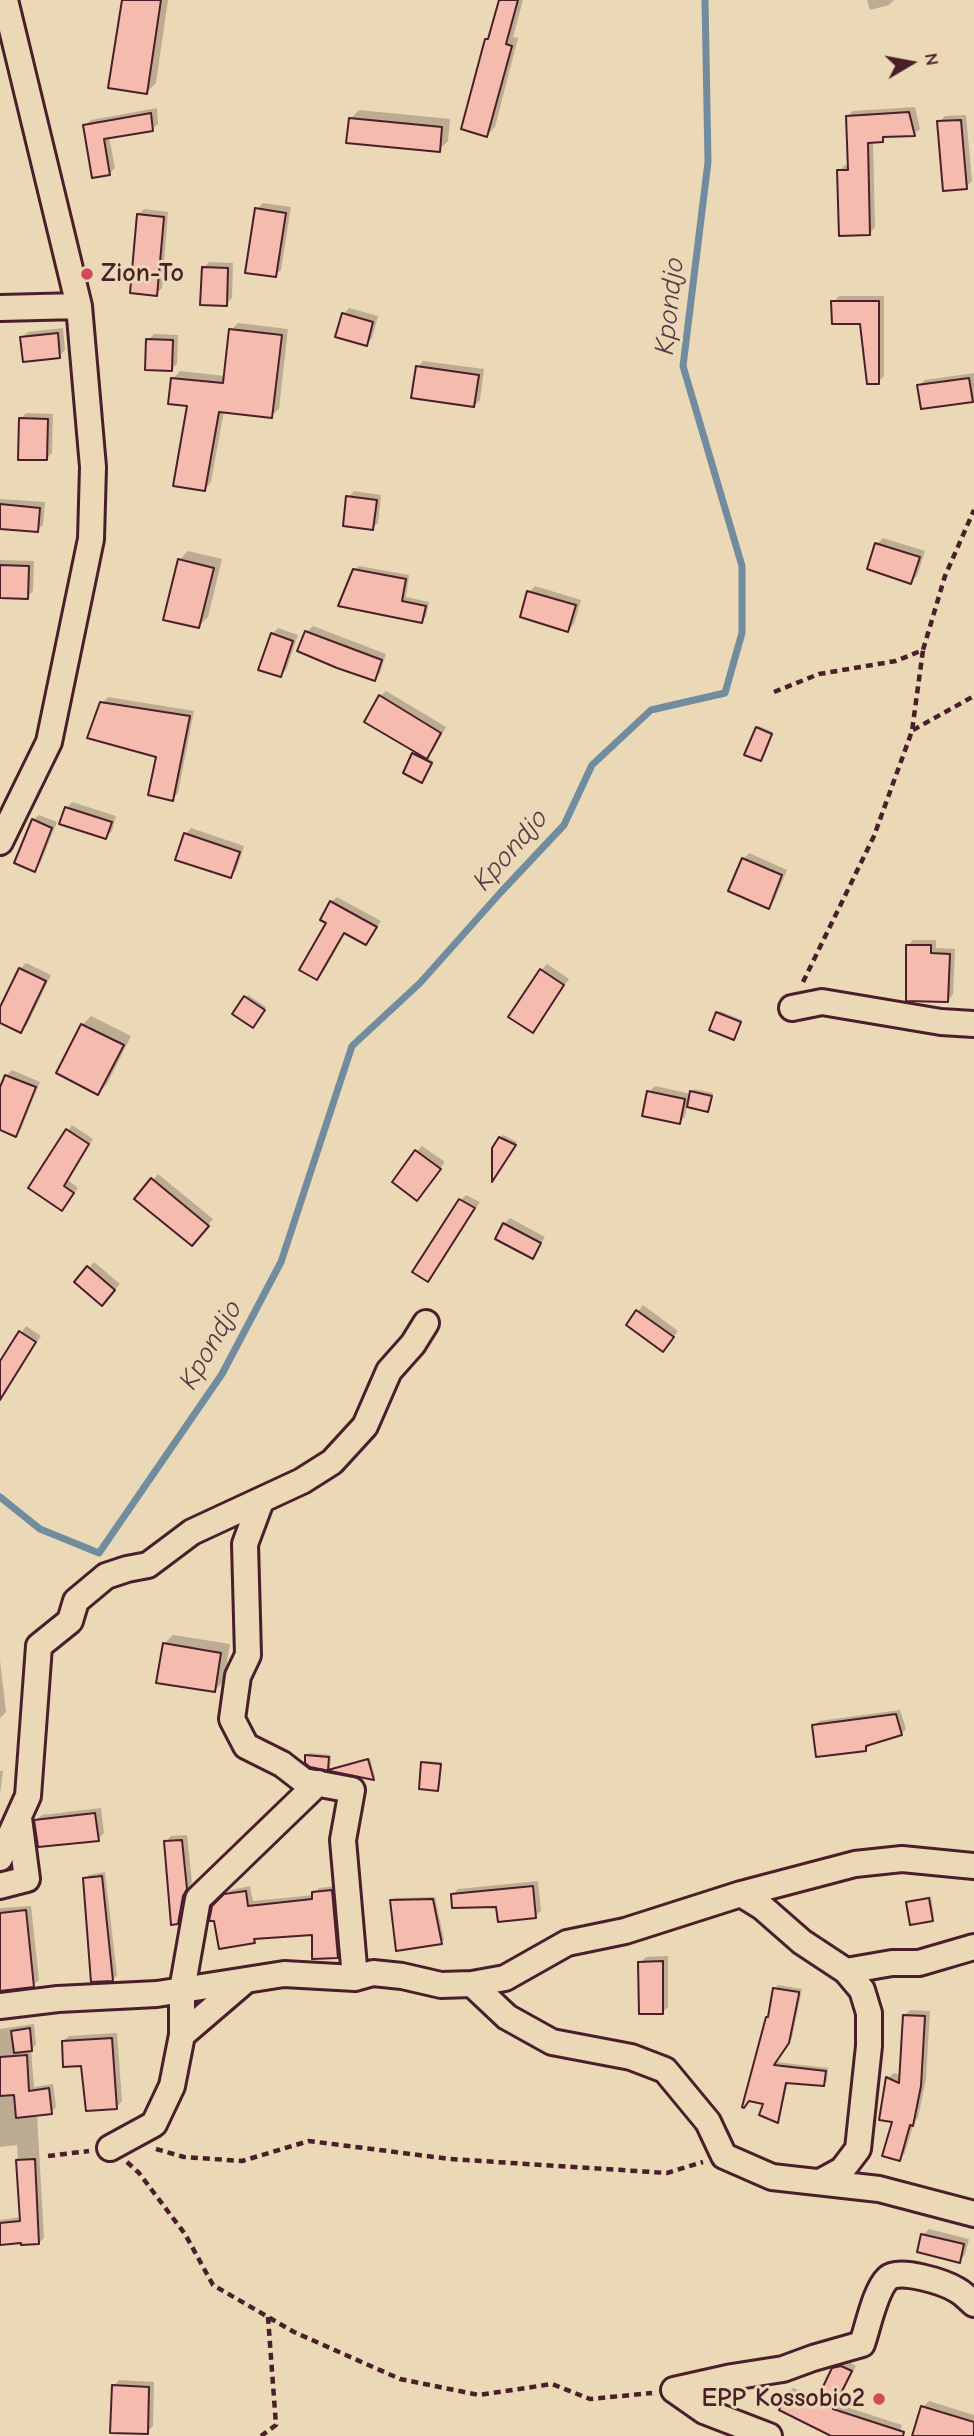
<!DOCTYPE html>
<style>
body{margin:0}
#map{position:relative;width:974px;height:2436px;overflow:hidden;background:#ebd8b6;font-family:"Comic Neue",sans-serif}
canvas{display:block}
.north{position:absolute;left:876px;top:28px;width:70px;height:70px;-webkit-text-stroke:5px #ebd8b6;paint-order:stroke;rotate:80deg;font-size:19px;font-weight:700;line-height:28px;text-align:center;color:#4a1f2b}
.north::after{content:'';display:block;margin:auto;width:24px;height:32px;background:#4a1f2b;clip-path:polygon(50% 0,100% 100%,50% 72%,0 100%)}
</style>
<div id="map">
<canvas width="974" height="2436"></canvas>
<div class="north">N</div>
</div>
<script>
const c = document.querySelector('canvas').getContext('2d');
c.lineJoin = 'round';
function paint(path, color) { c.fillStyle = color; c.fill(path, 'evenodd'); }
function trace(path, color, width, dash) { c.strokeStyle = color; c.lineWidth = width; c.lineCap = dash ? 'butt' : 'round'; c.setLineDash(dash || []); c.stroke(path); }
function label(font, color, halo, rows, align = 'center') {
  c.font = font + ' "Comic Neue",sans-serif'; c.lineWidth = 6; c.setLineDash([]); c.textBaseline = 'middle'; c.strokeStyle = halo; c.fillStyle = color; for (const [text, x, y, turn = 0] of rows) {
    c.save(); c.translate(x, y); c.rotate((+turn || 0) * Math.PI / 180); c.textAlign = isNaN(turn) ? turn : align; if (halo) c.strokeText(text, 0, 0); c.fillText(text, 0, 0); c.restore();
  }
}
paint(new Path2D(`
 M123 0H168L156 83 147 92Z
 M500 0H523L513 37 518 38 495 127 487 135Z
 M867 0H894L889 5 870 10Z
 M915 107 920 129 914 134 887 135 882 140 873 141 875 227 870 233 839 171 845 165H849L847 116 853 111Z
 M157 108 158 124 152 129 109 137 115 168 109 174 85 125 91 120Z
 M359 110 450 119 448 141 439 150 350 119Z
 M966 115 972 181 966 187 939 122 945 116Z
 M263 203 291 207 281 270 275 275 257 209Z
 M144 209 168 212 162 288 156 294 138 215Z
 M209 262 233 263 232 298 226 304 204 268Z
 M839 296H884V376L878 382 862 322 833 302Z
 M349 308 378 316 372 338 366 344 344 314Z
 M238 323 288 329 279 409 271 416 224 411 211 482 204 490 189 404 173 379 180 371 225 376 231 330Z
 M63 328 65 350 59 356 22 337 28 332Z
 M154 334 178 335 177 364 171 369 148 340Z
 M423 361 484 369 480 400 474 406 418 367Z
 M974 373V398L972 400 919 385 925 380Z
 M26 413 53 414 52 453 46 459 20 419Z
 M354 491 381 495 378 523 372 528 348 497Z
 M0 499 45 502 43 525 37 530 0 527Z
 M883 538 925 551 917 576 911 582 877 544Z
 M188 551 222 559 208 617 199 626 179 560Z
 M0 560 34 561 33 591 27 597 0 596Z
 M359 566 409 575 406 597 429 602 426 617 421 621 354 570Z
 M535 586 581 600 574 624 568 630 522 616 529 592Z
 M313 626 386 654 380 673 374 679 307 632Z
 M278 628 298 635 286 670 280 675 272 634Z
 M386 691 446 727 433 751 426 757 433 761 424 778 414 754 417 751 380 696Z
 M108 697 194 711 178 793 172 799 159 756 102 703Z
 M759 726 773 732 760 759 757 728Z
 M72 802 116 816 112 831 106 837 67 808Z
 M39 815 57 822 40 864 34 870 33 820Z
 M191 828 244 846 236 871 230 876 186 834Z
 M749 853 787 870 774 901 768 906 743 859Z
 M337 897 381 921 366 943 346 932 323 972 317 978 331 902Z
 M913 940H936V948L955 949 953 994 948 1000 908 946Z
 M26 963 51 975 27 1025 21 1031 0 1021V1011L20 969Z
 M547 964 569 979 532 1031 541 970Z
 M248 995 266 1007 256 1023 235 1014Z
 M720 1011 742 1020 735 1036 718 1013Z
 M91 1016 131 1036 107 1084 98 1093 82 1025Z
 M12 1070 40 1082 21 1129 15 1135 0 1128V1091L6 1076Z
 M655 1086 691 1094 694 1089 713 1093 710 1108 708 1110 687 1106 685 1117 679 1122 649 1092Z
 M72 1125 93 1139 68 1180 78 1188 62 1208 30 1188Z
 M503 1135 517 1142 494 1178 500 1138Z
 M422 1146 445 1162 422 1193 417 1151Z
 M158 1174 213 1219 197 1238 136 1199Z
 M466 1195 480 1202 428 1280 460 1201Z
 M510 1218 545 1237 532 1257 504 1224Z
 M94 1262 120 1284 107 1298 89 1268Z
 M643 1305 678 1331 669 1344 628 1324Z
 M26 1326 41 1336 9 1383 0 1378V1364Z
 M173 1635 230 1644 224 1681 215 1690 164 1644Z
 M0 1660 6 1712 0 1718Z
 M900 1710 906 1729 901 1734 871 1744 866 1749 814 1726 819 1721Z
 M309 1753 331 1755 330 1769 370 1758 375 1777 373 1779 311 1765 307 1756Z
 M425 1761 442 1762 440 1787 438 1789 423 1763Z
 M0 1771H3L0 1794Z
 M101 1808 104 1833 98 1839 36 1820 42 1815Z
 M187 1835 192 1882 188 1889 184 1916 178 1922 166 1842 171 1836Z
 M105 1872 117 1975 113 1980 85 1879 89 1875Z
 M538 1881 541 1911 535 1916 453 1894 458 1889Z
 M250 1886 253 1901 314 1895 319 1888 337 1886 343 1951 338 1957 313 1933 258 1937 254 1941 213 1907 231 1890Z
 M931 1896 934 1917 932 1919 908 1902Z
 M435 1897 444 1940 441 1942 392 1900 394 1898Z
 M31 1906 39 1980 33 1985 0 1990V1908Z
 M668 1956V2007L663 2012 640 1963 646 1957Z
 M778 1985 802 1989 792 2038 776 2062 828 2068 827 2081 824 2084 788 2082 780 2117 777 2121 765 2103 768 2018 775 1989Z
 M910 2010 930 2011 926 2079 918 2118 914 2122 905 2153 900 2159 888 2078 894 2073 902 2076 904 2016Z
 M34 2024 36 2044 31 2050 34 2087 53 2084 56 2107 51 2112 37 2114 44 2238 39 2243 22 2241 0 2243V2220L21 2217 17 2145 0 2147V2029Z
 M117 2033 122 2101 117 2107 63 2041 69 2036Z
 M929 2229 969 2239 965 2255 959 2261 923 2235Z
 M847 2361 856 2366 837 2404 902 2425 899 2436H835L787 2393 793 2388 820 2397 834 2369 839 2363Z
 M119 2380 154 2382 153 2426 147 2432 114 2386Z
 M929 2401 974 2415V2434L972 2436H963L923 2407Z`), '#0003');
trace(new Path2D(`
 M0 1497 40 1529 99 1553 222 1374 281 1262 352 1046 420 983 501 892 564 825 592 765 651 710 725 693 742 633V566L683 366 708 162 705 0`), '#708c9e', 7);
const building = new Path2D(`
 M122 0H161L147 94 108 88Z
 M499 0H518L506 44 512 46 487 137 461 129 485 39H488Z
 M909 112 915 136 883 137V142L868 143 870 235 839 236 837 170H848L846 116Z
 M151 113 153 131 104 139 110 175 92 178 83 125Z
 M349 118 442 127 440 152 346 143Z
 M961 120 967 189 943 191 937 121Z
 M255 208 286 213 276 277 245 273Z
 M137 214 164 217 157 296 130 293Z
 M202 267 228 268 227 306 200 305Z
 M831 301H879V384H867L860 324H832Z
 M342 313 373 322 367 346 335 337Z
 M229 329 282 335 272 418 219 412 205 491 173 486 187 406 168 404 171 378 223 383Z
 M58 333 60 358 23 362 20 337Z
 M146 339 173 340 172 371 145 370Z
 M416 366 479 375 474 407 411 398Z
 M969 378 973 402 921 409 917 385Z
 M19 418 48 419 47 460H18Z
 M346 496 377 500 373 530 343 526Z
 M0 504 40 508 38 532 0 529Z
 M875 543 920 557 911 584 867 569Z
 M178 559 214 568 199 628 163 620Z
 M0 565 29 566 28 599 0 598Z
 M353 569 406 579 402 601 426 606 422 623 338 606Z
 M527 591 576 605 568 632 520 617Z
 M305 631 382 660 375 681 337 668 297 651Z
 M271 633 293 641 281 677 258 670Z
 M379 695 441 733 427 759 364 722Z
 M100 702 190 716 173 801 148 795 156 757 87 738Z
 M756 727 772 734 761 761 744 755Z
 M412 753 432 763 422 783 403 773Z
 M65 807 112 822 106 839 59 824Z
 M32 819 52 828 35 872 14 863Z
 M184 833 240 852 231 878 175 860Z
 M742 858 782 875 769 909 728 891Z
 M330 901 377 927 366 945 344 933 317 980 299 970 326 923 320 920Z
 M906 945H931V953L950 954 948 1002 906 1001Z
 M19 968 46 981 21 1033 0 1023V1007Z
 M540 969 564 985 533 1033 508 1017Z
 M244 996 265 1010 253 1028 232 1014Z
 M716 1012 741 1022 734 1040 709 1030Z
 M81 1024 124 1045 98 1095 56 1073Z
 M5 1075 36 1087 16 1137 0 1130V1087Z
 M647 1091 685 1099 680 1124 642 1116Z
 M690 1091 712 1096 708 1112 687 1107Z
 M66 1129 89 1144 64 1186 74 1193 62 1211 28 1188Z
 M499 1137 516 1145 492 1182V1148Z
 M415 1150 441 1169 417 1201 392 1182Z
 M151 1178 209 1226 192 1246 134 1199Z
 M459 1199 475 1208 428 1282 412 1272Z
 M503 1223 541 1243 533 1259 495 1239Z
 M87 1266 115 1290 102 1306 74 1282Z
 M636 1310 674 1337 663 1352 626 1325Z
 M19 1331 36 1342 0 1400V1361Z
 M163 1643 221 1653 215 1692 156 1683Z
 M896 1714 902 1735 866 1746V1751L816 1757 812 1725Z
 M305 1755 329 1757 328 1770 368 1759 374 1780 310 1767 305 1763Z
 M421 1762 441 1764 438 1791 419 1789Z
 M95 1813 99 1841 38 1847 34 1820Z
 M182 1840 187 1889 183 1896 178 1924 171 1925 164 1841Z
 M102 1876 113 1981 91 1982 83 1878Z
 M533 1886 536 1918 498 1922 496 1907 452 1908 451 1894Z
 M332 1890 338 1958 312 1959V1935L254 1939 255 1943 219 1949 214 1921H209L212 1906 224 1894 246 1891 248 1906 312 1899V1892Z
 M929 1898 933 1921 910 1925 906 1902Z
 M433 1899 442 1944 396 1951 390 1900Z
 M26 1910 34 1987 0 1991V1913Z
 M663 1961V2014H639L638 1962Z
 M773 1988 799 1992V1994L789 2043 774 2065 826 2071 824 2086 786 2083 778 2123 759 2115 763 2104 749 2101 744 2108 742 2107 766 2017H768Z
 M903 2015 925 2016 921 2086 913 2126 910 2125 900 2161 882 2156 892 2122 879 2120 886 2077 899 2083Z
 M30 2028 32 2051 14 2053 11 2031Z
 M112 2038 117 2109 86 2111 81 2066 63 2067 62 2041Z
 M27 2055 29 2091 49 2088 52 2114 16 2118 14 2095 0 2096V2057Z
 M35 2159 39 2244 21 2245V2243L0 2245V2223L20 2221 16 2160Z
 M921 2234 964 2244 960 2263 917 2252Z
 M841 2366 852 2371 833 2409 904 2432 903 2436H831L779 2410 786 2392 815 2403 832 2368Z
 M112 2385 149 2387 148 2434 110 2433Z
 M921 2406 974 2422V2436H912Z`);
paint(building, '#f5bbae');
trace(building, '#4a1f2b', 2);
const street = new Path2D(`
 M0 308 79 306
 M0 842 49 742 91 539 93 467 79 306 5 0
 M792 1008 822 1002 941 1022 974 1024
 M261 1501 245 1544 248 1655 238 1676 232 1719 246 1746 282 1764 304 1781 352 1790 343 1840 355 1978
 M0 1858 28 1796 39 1646 70 1621 76 1601 106 1576 127 1569 148 1565 192 1532 302 1481 332 1462 365 1426 389 1371 413 1344 426 1323
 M0 1886 27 1879 19 1818
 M741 1894 762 1907 802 1942 846 1971 862 1990 869 2013V2046L858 2149 842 2170 820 2182
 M846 1971 892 1963H919L974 1947
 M472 1984 507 2017 552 2042 631 2057 665 2070 708 2122 724 2156 772 2177 879 2189 974 2214
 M0 2006 58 1999 157 1994 284 1974 355 1978 373 1973 402 1976 441 1985 472 1984 505 1978 567 1943 625 1931 741 1894 855 1864 902 1859 974 1866
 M182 2035V1990L198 1899 318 1783
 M110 2148 154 2124 172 2086 182 2035 245 1981
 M674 2390 732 2377 783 2369 813 2358 862 2344C868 2327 875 2290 888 2278 899 2268 944 2282 957 2290 963 2293 968 2299 974 2304
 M674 2390 704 2411 769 2436`);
trace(street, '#4a1f2b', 30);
trace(new Path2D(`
 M774 692 819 674 896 661 923 650 945 576 974 510
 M913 730 974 696
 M803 982 874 836 912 731 923 650
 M156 2149 184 2157 242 2161 309 2141 450 2159 667 2173 703 2162
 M48 2156 89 2151
 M127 2162 139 2173 185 2234 213 2285 294 2332 400 2379 479 2395 552 2384 590 2399 652 2393
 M261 2436 276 2425 268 2317`), '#4a1f2b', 4.5, [7, 5]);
trace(street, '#ebd8b6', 24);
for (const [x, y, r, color] of [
 [87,274,7,"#d1495b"],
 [879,2399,7,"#d1495b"]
]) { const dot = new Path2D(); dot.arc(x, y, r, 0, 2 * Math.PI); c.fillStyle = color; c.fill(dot); trace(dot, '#ebd8b6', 2.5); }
label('bold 26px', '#4a1f2b', '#ebd8b6', [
 ["Zion-To",101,274],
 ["EPP Kossobio2",865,2399,"right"]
], 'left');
label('italic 28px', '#543a48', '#ebd8b6', [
 ["Kpondjo",670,306,-84],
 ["Kpondjo",511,850,-49],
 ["Kpondjo",211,1345,-60]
]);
</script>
